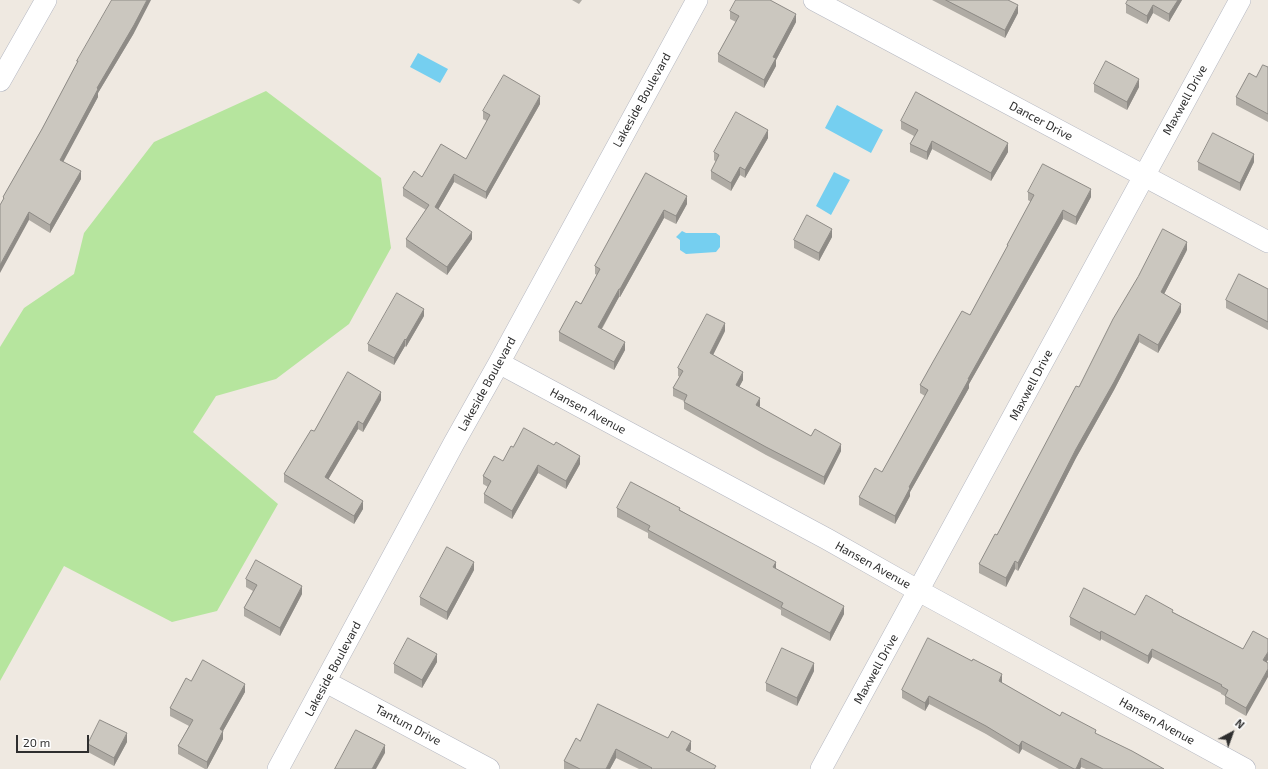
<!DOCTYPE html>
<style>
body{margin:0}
#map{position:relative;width:1268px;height:769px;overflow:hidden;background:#efe9e1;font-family:"Exo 2",sans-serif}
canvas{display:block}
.north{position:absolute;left:1212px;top:713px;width:40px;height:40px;-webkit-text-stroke:3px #fff;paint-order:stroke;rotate:41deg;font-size:11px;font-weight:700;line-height:16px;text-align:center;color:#2e2e2e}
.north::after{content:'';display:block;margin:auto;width:14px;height:18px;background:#2e2e2e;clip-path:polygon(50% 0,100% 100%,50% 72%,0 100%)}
.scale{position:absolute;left:16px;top:735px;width:73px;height:18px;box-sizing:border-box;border:2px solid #2e2e2e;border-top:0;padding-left:5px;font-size:12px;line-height:14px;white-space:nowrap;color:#2e2e2e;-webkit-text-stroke:3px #fff;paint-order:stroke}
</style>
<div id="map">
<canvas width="1268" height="769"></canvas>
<div class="north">N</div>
<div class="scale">20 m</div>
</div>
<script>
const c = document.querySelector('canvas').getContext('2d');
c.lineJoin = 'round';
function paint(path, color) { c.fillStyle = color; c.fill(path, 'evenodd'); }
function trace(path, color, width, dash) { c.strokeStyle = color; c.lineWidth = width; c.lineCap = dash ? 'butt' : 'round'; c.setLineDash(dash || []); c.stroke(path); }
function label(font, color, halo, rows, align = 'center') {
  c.font = font + ' "Exo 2",sans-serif'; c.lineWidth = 3.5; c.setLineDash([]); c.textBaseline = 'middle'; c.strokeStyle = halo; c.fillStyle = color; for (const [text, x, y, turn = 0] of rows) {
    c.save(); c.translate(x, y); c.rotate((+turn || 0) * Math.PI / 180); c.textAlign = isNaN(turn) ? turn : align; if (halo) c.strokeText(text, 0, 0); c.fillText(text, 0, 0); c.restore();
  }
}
paint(new Path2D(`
 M266 91 381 178 391 248 349 324 276 379 216 396 193 432 278 504 217 611 172 622 64 566 0 681V347L24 308 74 274 84 233 154 142Z`), '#b6e59e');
paint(new Path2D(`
 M418 53 448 69 440 83 410 67Z
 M837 105 883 130 871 153 825 128Z
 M834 172 850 180 831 215 816 206Z
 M682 231 686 233H716L720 236V247L716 252 686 254 680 250V240L676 237Z`), '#75cff0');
const minor = new Path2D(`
 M814 0 1268 242
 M0 81 46 0
 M499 363 827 539 919 591 1245 769
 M326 682 489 769
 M278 769 454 443 499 363 697 0
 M821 769 1240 0`);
trace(minor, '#b4b7c1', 22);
trace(minor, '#fff', 21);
paint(new Path2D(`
 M572 0H582L579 4Z
 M932 0H1008L1018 13 1005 38Z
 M1182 0 1169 22 1153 13 1147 24 1126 13V4Z
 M730 11 796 22 776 60V66L764 88 718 62V54L736 22 730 19Z
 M134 33 98 93V97L63 161 81 179 50 233 29 220 3 200V197L42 129 77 63V61Z
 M1268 67V122L1236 105V97L1256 77Z
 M1094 84 1139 87 1127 110 1094 92Z
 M540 104 486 199 454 182 438 209 472 239 447 275 406 247V239L426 210 403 196V188L422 177 466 159 487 121 483 119V111Z
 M901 121 1008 152 991 181 932 149 927 160 910 152V144L914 136 901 129Z
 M768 138 745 178 740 175 731 191 711 179V171L716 162 714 160V152Z
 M1198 162H1254L1240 191 1198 170Z
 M646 173 687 204 676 224 664 218 620 297H619L602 329 625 350 614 370 559 341V332L581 304 597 275 595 274V266Z
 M1028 192 1091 197 1076 225 1063 219 969 384V388L910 492V496L895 524 859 505V497L882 472 925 396 920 393V385L970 315 1007 248V245L1031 202 1028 200Z
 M832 237 819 261 794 248V240Z
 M1187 250 1164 294 1181 312 1158 353 1139 342 1114 390 1076 458 1018 571 1015 569 1006 587 979 573V564L997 535 1079 387Z
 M1268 289V330L1226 308V300Z
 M424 316 406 347 405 346 394 365 368 351V344Z
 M725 331 713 355 743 380 739 387 760 406 759 407 811 436 841 451 824 485 766 455 684 409V401L673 396V388L680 377 678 376V368Z
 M381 400 363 432 358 429 328 479 363 509 354 524 284 482V474L314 431Z
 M513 447 580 464 566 489 538 473 512 519 484 503V494L488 487 483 484V476L503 461Z
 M617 508 680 510 776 569 844 614 830 641 781 615V610L648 538V533L617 517Z
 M474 570 447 620 420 605V597Z
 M246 579 302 594 280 636 244 616V608L253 591 246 587Z
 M1173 612 1267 662 1246 716 1225 704V696L1221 694V693L1152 657 1148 664 1101 639 1100 641 1070 625V617L1135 615Z
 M437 662 422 688 394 673V664Z
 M814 671 797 706 766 691V683Z
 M191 681 245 692 223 731V739L207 769H205L178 754V746L189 726 170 716V708Z
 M1002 682V683L1060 716 1164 769H1086L1081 767 1080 769H1059L1022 749 1019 754 986 734 929 704 925 711 902 698V690Z
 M668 738 691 749 690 752 716 769H639L616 758 610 769H564V761L580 741Z
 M127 742 114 766 88 752V744Z`), '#afaba4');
paint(new Path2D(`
 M147 0H151L134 33 98 93V97L60 168V160L97 88Z
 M1178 0H1182L1169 22V14Z
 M1018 5V13L1005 38V30Z
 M1153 5V13L1147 24V16Z
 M796 14V22L776 60V66L764 88V80L773 57Z
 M1139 79V87L1127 110V102Z
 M540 96V104L486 199V192Z
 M768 130V138L745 178V170Z
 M932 141V149L927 160V152Z
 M1008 143V152L991 181V173Z
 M1254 154V162L1240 191V183Z
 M740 167V175L731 191V183Z
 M81 171V179L50 233V225Z
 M454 174V182L435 215V207Z
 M1091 189V197L1076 225V217Z
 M687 196V204L676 224V216Z
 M664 210V218L620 297V289Z
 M1063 210V219L969 384V388L910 492V496L895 524V516L909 487 968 379Z
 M29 212V220L0 273V265Z
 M832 229V237L819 261V253Z
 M472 232V239L447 275V267Z
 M1187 242V250L1161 300V292Z
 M619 289V297L598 335V327Z
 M1181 304V312L1158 353V345Z
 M424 309V316L406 347V340Z
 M725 323V331L710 361V353Z
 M1139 334V342L1114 390 1076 458 1018 571V563L1076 449Z
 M405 339V346L394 365V358Z
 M625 342V350L614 370V362Z
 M743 372V380L736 393V385Z
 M381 392V400L363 432V424Z
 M760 398V406L756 412V405Z
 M358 421V429L325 485V477Z
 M841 444V451L824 485V477Z
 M580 456V464L566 489V481Z
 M538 465V473L512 519V511Z
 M363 501V509L354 524V516Z
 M1015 561V569L1006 587V578Z
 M474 562V570L447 620V612Z
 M776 562V570L773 567Z
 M302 586V594L280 636V628Z
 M844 606V614L830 641V633Z
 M1101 631V639L1100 641V633Z
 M1152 649V657L1148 664V656Z
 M1268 652V660L1263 669V660Z
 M437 654V662L422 688V680Z
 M814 663V671L797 706V698Z
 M1268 669V677L1246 716V708Z
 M1002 674V682L999 689V681Z
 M245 684V692L223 731V739L207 769V762L220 729Z
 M929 696V704L925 711V703Z
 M127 733V742L114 766V758Z
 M691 741V749L686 758V750Z
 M1022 741V749L1019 754V746Z
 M385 745V753L376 769H372Z
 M616 749V758L610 769H606Z
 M1081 758V767L1080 769H1076Z`), '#8e8b86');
const building = new Path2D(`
 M112 0H147L134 25 97 88 98 89 60 160 81 171 50 225 29 212 0 265V205L4 198 3 197 42 129 78 61H77Z
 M736 0H770L796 14 773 57 776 58 764 80 718 54 739 16 730 11Z
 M946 0H1008L1018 5 1005 30Z
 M1128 0H1178L1169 14 1153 5 1147 16 1126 4Z
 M1106 61 1139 79 1127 102 1094 84Z
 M1263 65 1268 67V114L1236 97 1249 73 1256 77Z
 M504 75 540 96 486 192 454 174 435 207 472 232 447 267 406 239 429 205 403 188 414 171 422 177 441 144 466 159 490 115 483 111Z
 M916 92 1008 143 991 173 932 141 927 152 910 144 918 130 901 121Z
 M736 112 768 130 745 170 740 167 731 183 711 171 719 155 714 152Z
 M1213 133 1254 154 1240 183 1198 162Z
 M1043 164 1091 189 1076 217 1063 210 968 379H969L909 487 910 488 895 516 859 497 875 468 882 472 928 390 920 385 934 360 962 311 970 315 1008 245H1007L1034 195 1028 192Z
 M646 173 687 196 676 216 664 210 620 289H619L598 327 625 342 614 362 559 332 576 301 581 304 600 269 595 266Z
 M807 215 832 229 819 253 794 240Z
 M1163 229 1187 242 1161 292 1181 304 1158 345 1139 334 1114 382 1076 449 1018 563 1015 561 1006 578 979 564 995 534 997 535 1076 386 1079 387 1113 319 1138 277Z
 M1239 274 1268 289V322L1226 300Z
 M397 293 424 309 406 340 405 339 394 358 368 344Z
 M707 314 725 323 710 353 743 372 736 385 760 398 756 405 811 436 815 429 841 444 824 477 766 447 684 402 687 395 673 388 683 371 678 368Z
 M348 372 381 392 363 424 358 421 325 477 363 501 354 516 284 474 311 430 314 431Z
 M524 428 554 445 556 442 580 456 566 481 538 465 512 511 484 494 491 481 483 476 494 456 503 461 511 446 513 447Z
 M631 482 680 508 679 510 776 562 773 567 844 606 830 633 781 607 783 603 648 530 650 526 617 508Z
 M447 547 474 562 447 612 420 597Z
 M256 560 302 586 280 628 244 608 257 585 246 579Z
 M1084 588 1135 615 1146 595 1173 610 1172 612 1243 649 1253 631 1268 639V652L1263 660 1268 663V669L1246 708 1225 696 1228 690 1221 686 1222 685 1152 649 1148 656 1101 631 1100 633 1070 617Z
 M408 638 437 654 422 680 394 664Z
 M928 638 972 661 973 659 1002 674 999 681 1060 716 1062 712 1096 730 1095 733 1132 751 1164 769H1103L1081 758 1076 769H1074L1022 741 1019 746 986 726 929 696 925 703 902 690Z
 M782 648 814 663 797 698 766 683Z
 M203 660 245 684 220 729 223 731 207 762 178 746 193 720 170 708 186 678 191 681Z
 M598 704 668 738 672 731 691 741 686 750 716 766 714 769H651L652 768 616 749 606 769H580L564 761 576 738 580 741Z
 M100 720 127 733 114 758 88 744Z
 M356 730 385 745 372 769H335Z`);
paint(building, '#cbc7bf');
trace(building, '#8e8b86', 1);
label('12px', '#2e2e2e', '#fff', [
 ["Lakeside Boulevard",642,100,-61],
 ["Maxwell Drive",1185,100,-61],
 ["Dancer Drive",1041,121,28],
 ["Lakeside Boulevard",487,384,-61],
 ["Maxwell Drive",1031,385,-62],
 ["Hansen Avenue",588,411,28],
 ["Hansen Avenue",873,565,29],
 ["Lakeside Boulevard",333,669,-62],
 ["Maxwell Drive",876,669,-61],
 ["Hansen Avenue",1157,721,29],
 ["Tantum Drive",408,725,28]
]);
</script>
